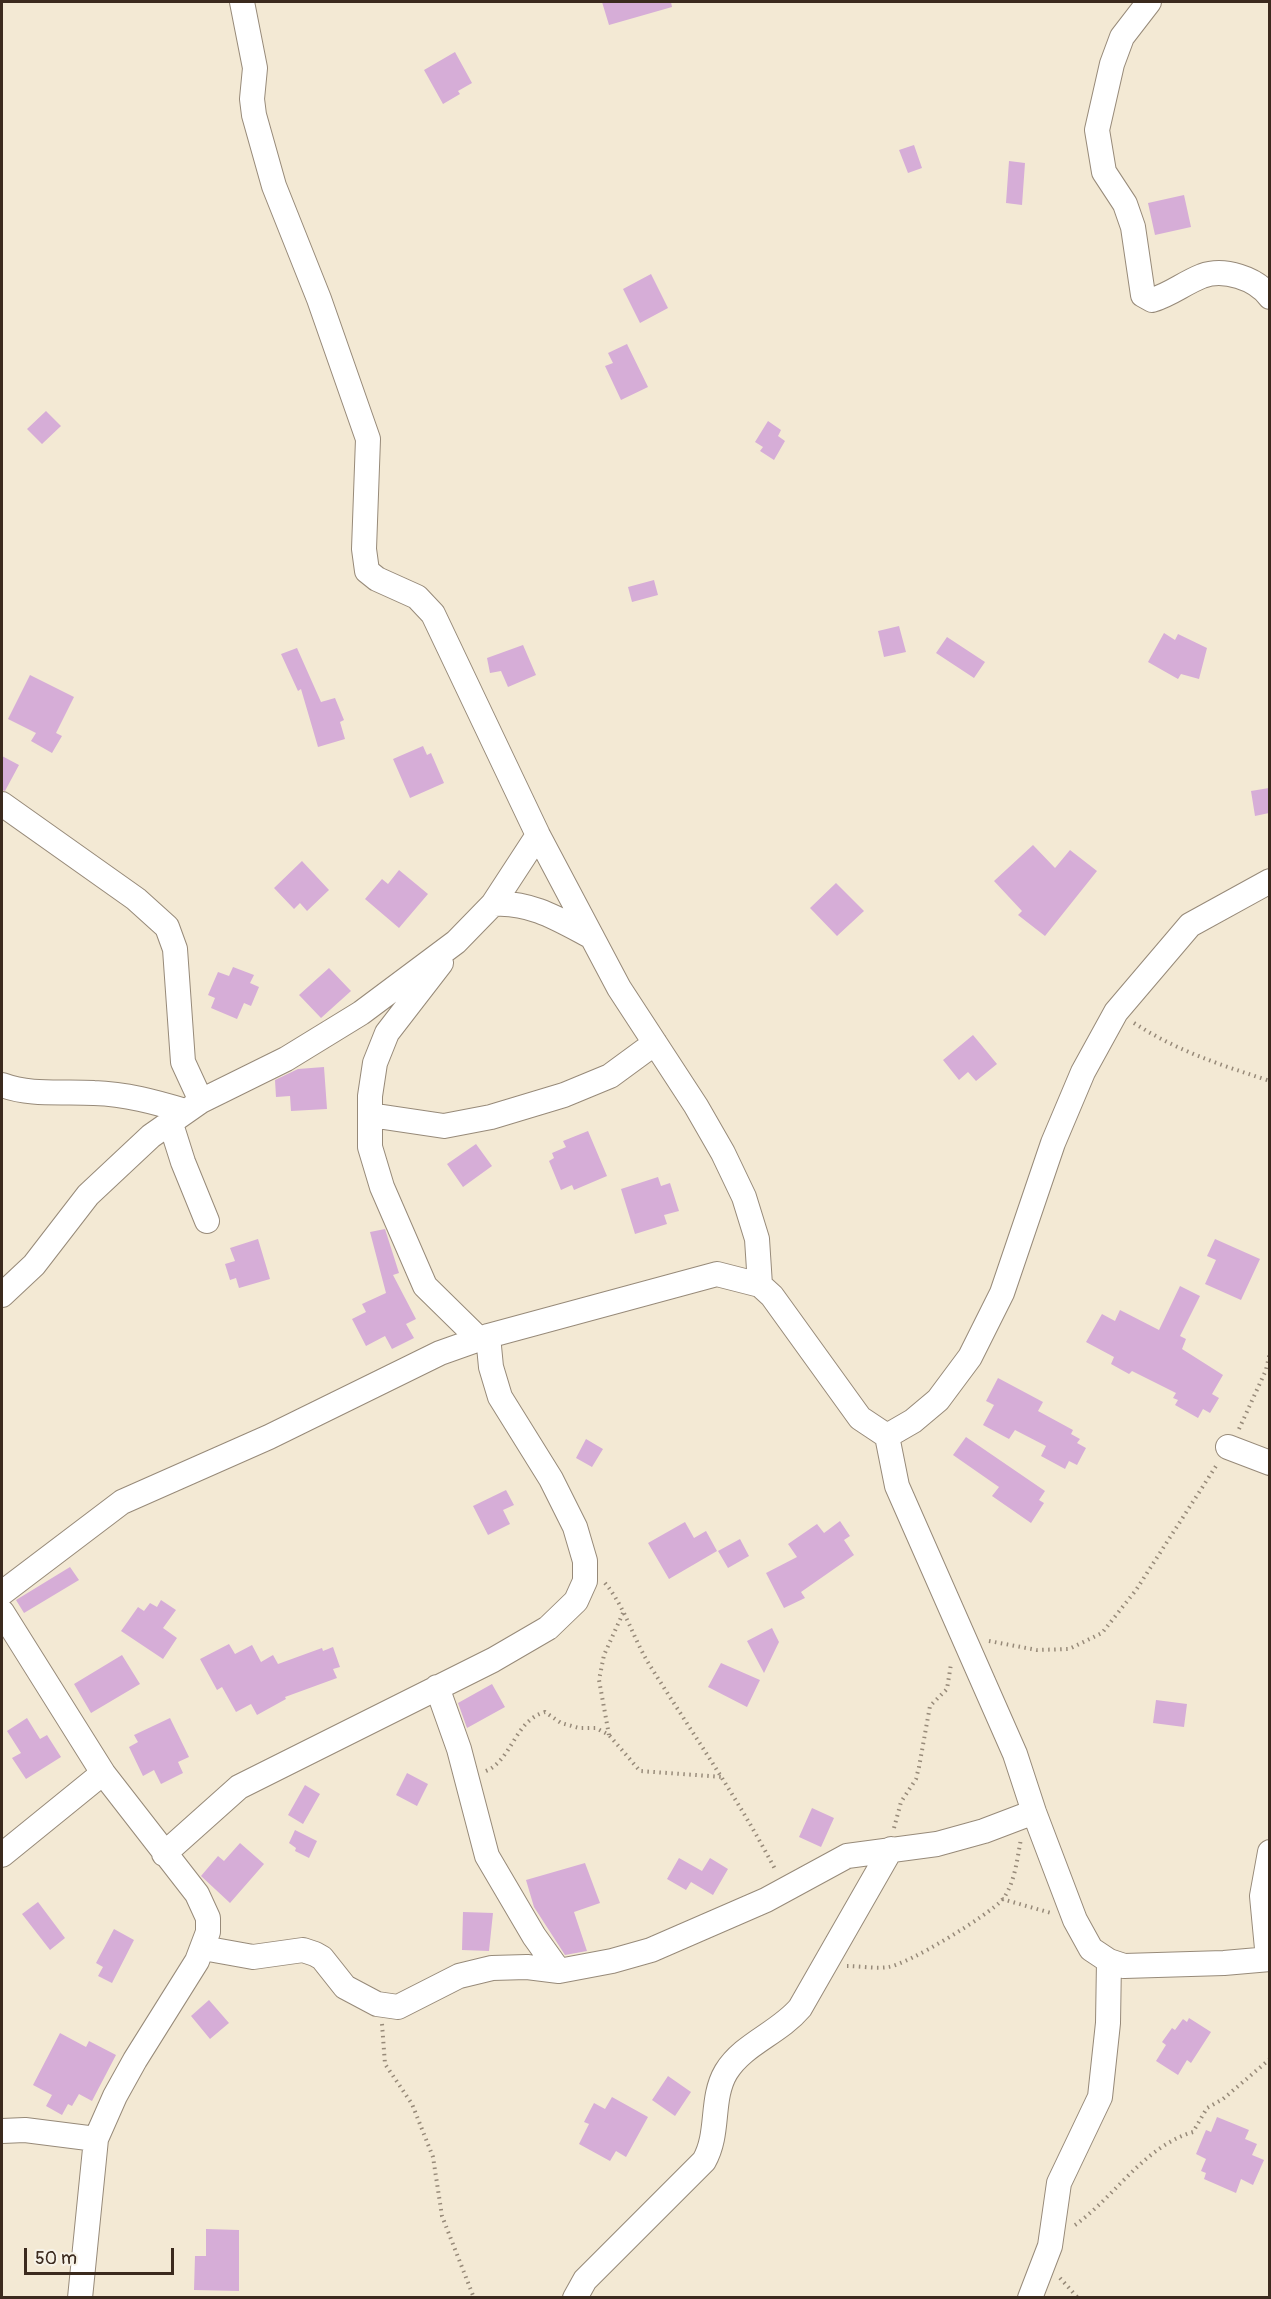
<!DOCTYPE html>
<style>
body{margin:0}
#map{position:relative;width:1271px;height:2299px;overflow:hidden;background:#f3e9d4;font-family:Pangolin,sans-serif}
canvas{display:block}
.frame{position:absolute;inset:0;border:3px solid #3b2a1e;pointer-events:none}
.scale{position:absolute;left:24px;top:2248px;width:150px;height:27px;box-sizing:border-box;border:3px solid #3b2a1e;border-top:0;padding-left:8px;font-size:18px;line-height:21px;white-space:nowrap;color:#3b2a1e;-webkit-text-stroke:4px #f7f3e8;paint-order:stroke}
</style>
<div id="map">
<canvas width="1271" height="2299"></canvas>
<div class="frame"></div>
<div class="scale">50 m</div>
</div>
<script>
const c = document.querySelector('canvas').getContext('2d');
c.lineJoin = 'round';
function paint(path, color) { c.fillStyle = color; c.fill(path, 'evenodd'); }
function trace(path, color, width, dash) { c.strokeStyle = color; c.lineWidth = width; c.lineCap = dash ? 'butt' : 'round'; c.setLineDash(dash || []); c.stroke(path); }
paint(new Path2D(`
 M602 2H671L672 7 609 25Z
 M455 52 472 83 458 91 460 94 443 104 424 70Z
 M914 145 922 168 908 173 899 150Z
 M1009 161 1025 163 1022 205 1006 203Z
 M1184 195 1191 227 1155 235 1148 203Z
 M651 274 668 308 640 323 623 289Z
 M627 344 648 387 621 400 605 366 613 363 608 353Z
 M46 411 61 426 42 444 27 429Z
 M768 421 781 430 778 436 785 441 774 460 760 451 763 447 755 442Z
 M654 580 658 595 632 602 628 587Z
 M899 626 906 652 884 657 878 631Z
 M1164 633 1175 640 1178 634 1207 648 1199 679 1181 674 1178 679 1148 662Z
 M947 637 985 662 974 678 936 653Z
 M523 645 536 675 508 687 501 671 490 673 487 658Z
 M297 648 321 702 335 698 344 720 340 722 345 739 318 747 301 689 298 691 281 654Z
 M30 675 74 697 56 733 62 736 52 753 31 741 36 733 8 719Z
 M423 746 427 755 431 753 444 783 410 798 393 759Z
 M2 756 19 765 5 791 2 790Z
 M1269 788V813L1255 816 1251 791Z
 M1033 845 1055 868 1070 850 1097 871 1045 936 1018 915 1022 911 994 881Z
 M302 861 329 890 307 911 300 903 294 909 274 888Z
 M399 870 428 894 399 928 365 899 382 879 388 884Z
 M836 883 864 911 837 936 810 908Z
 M233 967 254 975 250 983 259 987 251 1006 244 1003 237 1019 211 1008 215 998 208 995 218 972 229 976Z
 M329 968 351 991 321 1018 299 995Z
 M973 1035 997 1064 976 1081 968 1072 959 1080 943 1060Z
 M324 1067 327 1109 291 1111 290 1096 276 1097 275 1080 298 1069Z
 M588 1131 607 1176 574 1190 572 1185 561 1190 549 1161 554 1158 552 1153 566 1147 563 1141Z
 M476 1144 492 1166 463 1187 447 1164Z
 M658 1177 661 1186 670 1183 679 1211 664 1215 667 1224 635 1234 621 1189Z
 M385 1229 399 1273 393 1275 416 1319 406 1324 414 1338 392 1349 385 1336 366 1346 352 1319 366 1312 362 1304 386 1293 370 1232Z
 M258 1239 270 1279 239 1288 236 1278 230 1280 225 1264 235 1261 230 1248Z
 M1215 1239 1260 1259 1241 1300 1205 1284 1216 1260 1207 1256Z
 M1180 1286 1200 1296 1180 1336 1186 1339 1182 1349 1223 1375 1212 1394 1219 1398 1210 1413 1203 1409 1198 1418 1175 1405 1178 1400 1173 1398 1176 1393 1132 1371 1129 1374 1111 1364 1114 1357 1086 1342 1102 1314 1115 1321 1120 1310 1159 1330Z
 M998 1378 1043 1402 1038 1411 1073 1430 1071 1434 1080 1439 1077 1443 1086 1448 1077 1465 1069 1461 1065 1469 1041 1456 1046 1446 1015 1430 1009 1439 983 1425 994 1405 986 1401Z
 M966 1437 1045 1491 1039 1500 1044 1503 1031 1523 992 1496 999 1487 953 1455Z
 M586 1439 603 1449 592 1467 576 1458Z
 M506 1490 514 1505 503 1510 510 1524 488 1535 473 1506Z
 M840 1521 850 1536 844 1540 854 1555 801 1592 805 1598 784 1608 766 1573 797 1557 788 1544 817 1524 824 1533Z
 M685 1522 694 1538 706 1531 717 1551 669 1579 648 1543Z
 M740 1539 749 1556 728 1568 718 1551Z
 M70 1567 79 1580 24 1613 16 1600Z
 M161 1600 176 1610 163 1628 177 1638 163 1659 121 1631 138 1607 144 1611 150 1603 157 1607Z
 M772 1628 779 1642 764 1673 747 1641Z
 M229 1644 235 1654 252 1645 261 1662 273 1655 278 1664 322 1648 323 1651 333 1647 340 1667 333 1669 337 1678 285 1697 286 1699 257 1715 251 1704 236 1712 222 1687 217 1690 200 1659Z
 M122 1655 140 1684 91 1713 74 1684Z
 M721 1663 760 1680 747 1707 708 1687Z
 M492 1684 505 1707 467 1728 458 1703Z
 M1156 1700 1187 1704 1184 1727 1153 1723Z
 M27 1718 40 1739 47 1735 61 1757 26 1779 12 1758 21 1753 7 1731Z
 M170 1718 189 1757 178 1762 183 1773 161 1784 154 1770 143 1776 129 1747 138 1742 134 1735Z
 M407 1773 428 1784 417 1806 396 1795Z
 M305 1785 320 1794 303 1824 288 1815Z
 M812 1808 834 1818 821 1847 799 1837Z
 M295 1830 317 1841 309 1858 295 1851 296 1848 289 1843Z
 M240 1843 264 1864 230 1903 201 1876 218 1856 224 1861Z
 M679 1858 702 1871 710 1858 728 1869 713 1895 691 1882 686 1890 667 1879Z
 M585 1863 600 1903 574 1912 587 1951 565 1955 534 1907 526 1880Z
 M38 1902 65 1938 50 1950 22 1914Z
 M463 1912 493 1913 489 1951 462 1950Z
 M114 1929 134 1940 112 1983 98 1976 103 1967 96 1963Z
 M209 2000 229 2023 210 2039 191 2016Z
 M1189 2018 1211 2032 1191 2063 1187 2060 1178 2075 1156 2061 1166 2045 1162 2042 1172 2028 1175 2030 1183 2019 1187 2022Z
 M60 2033 86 2047 89 2041 116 2055 92 2101 79 2094 72 2106 68 2104 62 2115 46 2106 52 2095 33 2085Z
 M668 2076 691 2092 675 2116 652 2100Z
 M612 2097 648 2117 626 2157 616 2151 610 2161 579 2144 589 2124 584 2122 594 2103 605 2109Z
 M1217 2117 1249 2130 1245 2139 1257 2144 1252 2155 1264 2160 1253 2185 1241 2179 1236 2193 1204 2179 1206 2173 1201 2171 1206 2159 1196 2154 1206 2130 1211 2132Z
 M206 2229 239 2230V2291L194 2290 195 2256H206Z`), '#d6add7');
const minor = new Path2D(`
 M242 2 255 68 252 99 254 115 274 186 319 299 368 439 364 549 367 571 377 579 417 597 433 614 538 835 619 988 696 1106 723 1153 744 1197 757 1239 760 1285
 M1149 2 1122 37 1112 64 1097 130 1104 172 1125 204 1133 227 1143 295 1152 300C1170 295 1184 283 1202 276 1224 268 1256 278 1270 297
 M2 804 136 899 167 927 175 949 183 1062 201 1101
 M493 904C530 901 560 920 592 937
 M441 963 387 1033 375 1063 370 1096V1147L382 1187 425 1286 479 1339
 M2 1085C31 1096 63 1091 94 1093 126 1094 155 1102 185 1111
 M370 1115 444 1126 491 1117 564 1095 610 1076 655 1043
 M170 1121 183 1162 207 1221
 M2 1295 34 1265 88 1195 151 1136 201 1101 286 1059 361 1013 456 942 493 904 538 835
 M887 1436 897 1486 1015 1754 1034 1812 1075 1920 1091 1949 1109 1961 1124 1966 1224 1963 1270 1959
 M1228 1447 1270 1463
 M2 1593 122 1502 269 1437 440 1353 488 1336 717 1274 760 1285 772 1296 860 1418 887 1436 913 1421 938 1400 970 1357 1002 1293 1053 1143 1083 1072 1116 1012 1190 925 1270 881
 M2 1612 103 1773 197 1894 208 1918V1932L197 1961 135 2060 115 2096 96 2139 80 2298
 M437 1687 459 1749 487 1856 534 1936 559 1971
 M164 1854 239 1787 493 1660 548 1628 576 1601 585 1581V1561L575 1527 551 1479 500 1397 491 1367 488 1336
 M2 1855 103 1773
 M203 1948 253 1957 303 1950 315 1954 322 1958 345 1987 377 2004 398 2007 459 1976 492 1968 527 1967 559 1971 612 1961 651 1950 766 1900 847 1856 937 1844 984 1831 1034 1812
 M1268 1959 1262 1896 1270 1852
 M2 2131 25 2130 96 2139
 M575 2298 585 2280 704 2161C720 2133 710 2099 726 2072 743 2044 779 2033 800 2008L891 1849
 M1030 2298 1050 2246 1059 2183 1100 2097 1108 2023 1109 1961`);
trace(minor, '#978a79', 26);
trace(new Path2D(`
 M1134 1023C1177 1051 1221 1065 1270 1081
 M1239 1429 1266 1370 1270 1352
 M605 1583C625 1607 633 1638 649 1664 692 1733 738 1798 776 1871
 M989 1641 1037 1650 1069 1649 1102 1633 1136 1590 1218 1463
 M609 1735 599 1680 604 1655 623 1613
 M486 1771C512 1760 515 1720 545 1712L561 1723 579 1728H596L609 1735 640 1771 723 1777
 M894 1828 901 1802 916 1779 919 1767 930 1706 947 1689 951 1664
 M1002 1899 1051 1913
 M847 1966C860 1966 875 1969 888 1967 907 1965 989 1915 1002 1900 1015 1884 1017 1859 1021 1839
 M382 2024 385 2064 412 2104 433 2157 442 2216 474 2298
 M1075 2225C1116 2196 1143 2147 1193 2132L1207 2108 1223 2099 1270 2059
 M1060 2278 1078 2298`), '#978a79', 4, [1.5, 4.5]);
trace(minor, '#fff', 24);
</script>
